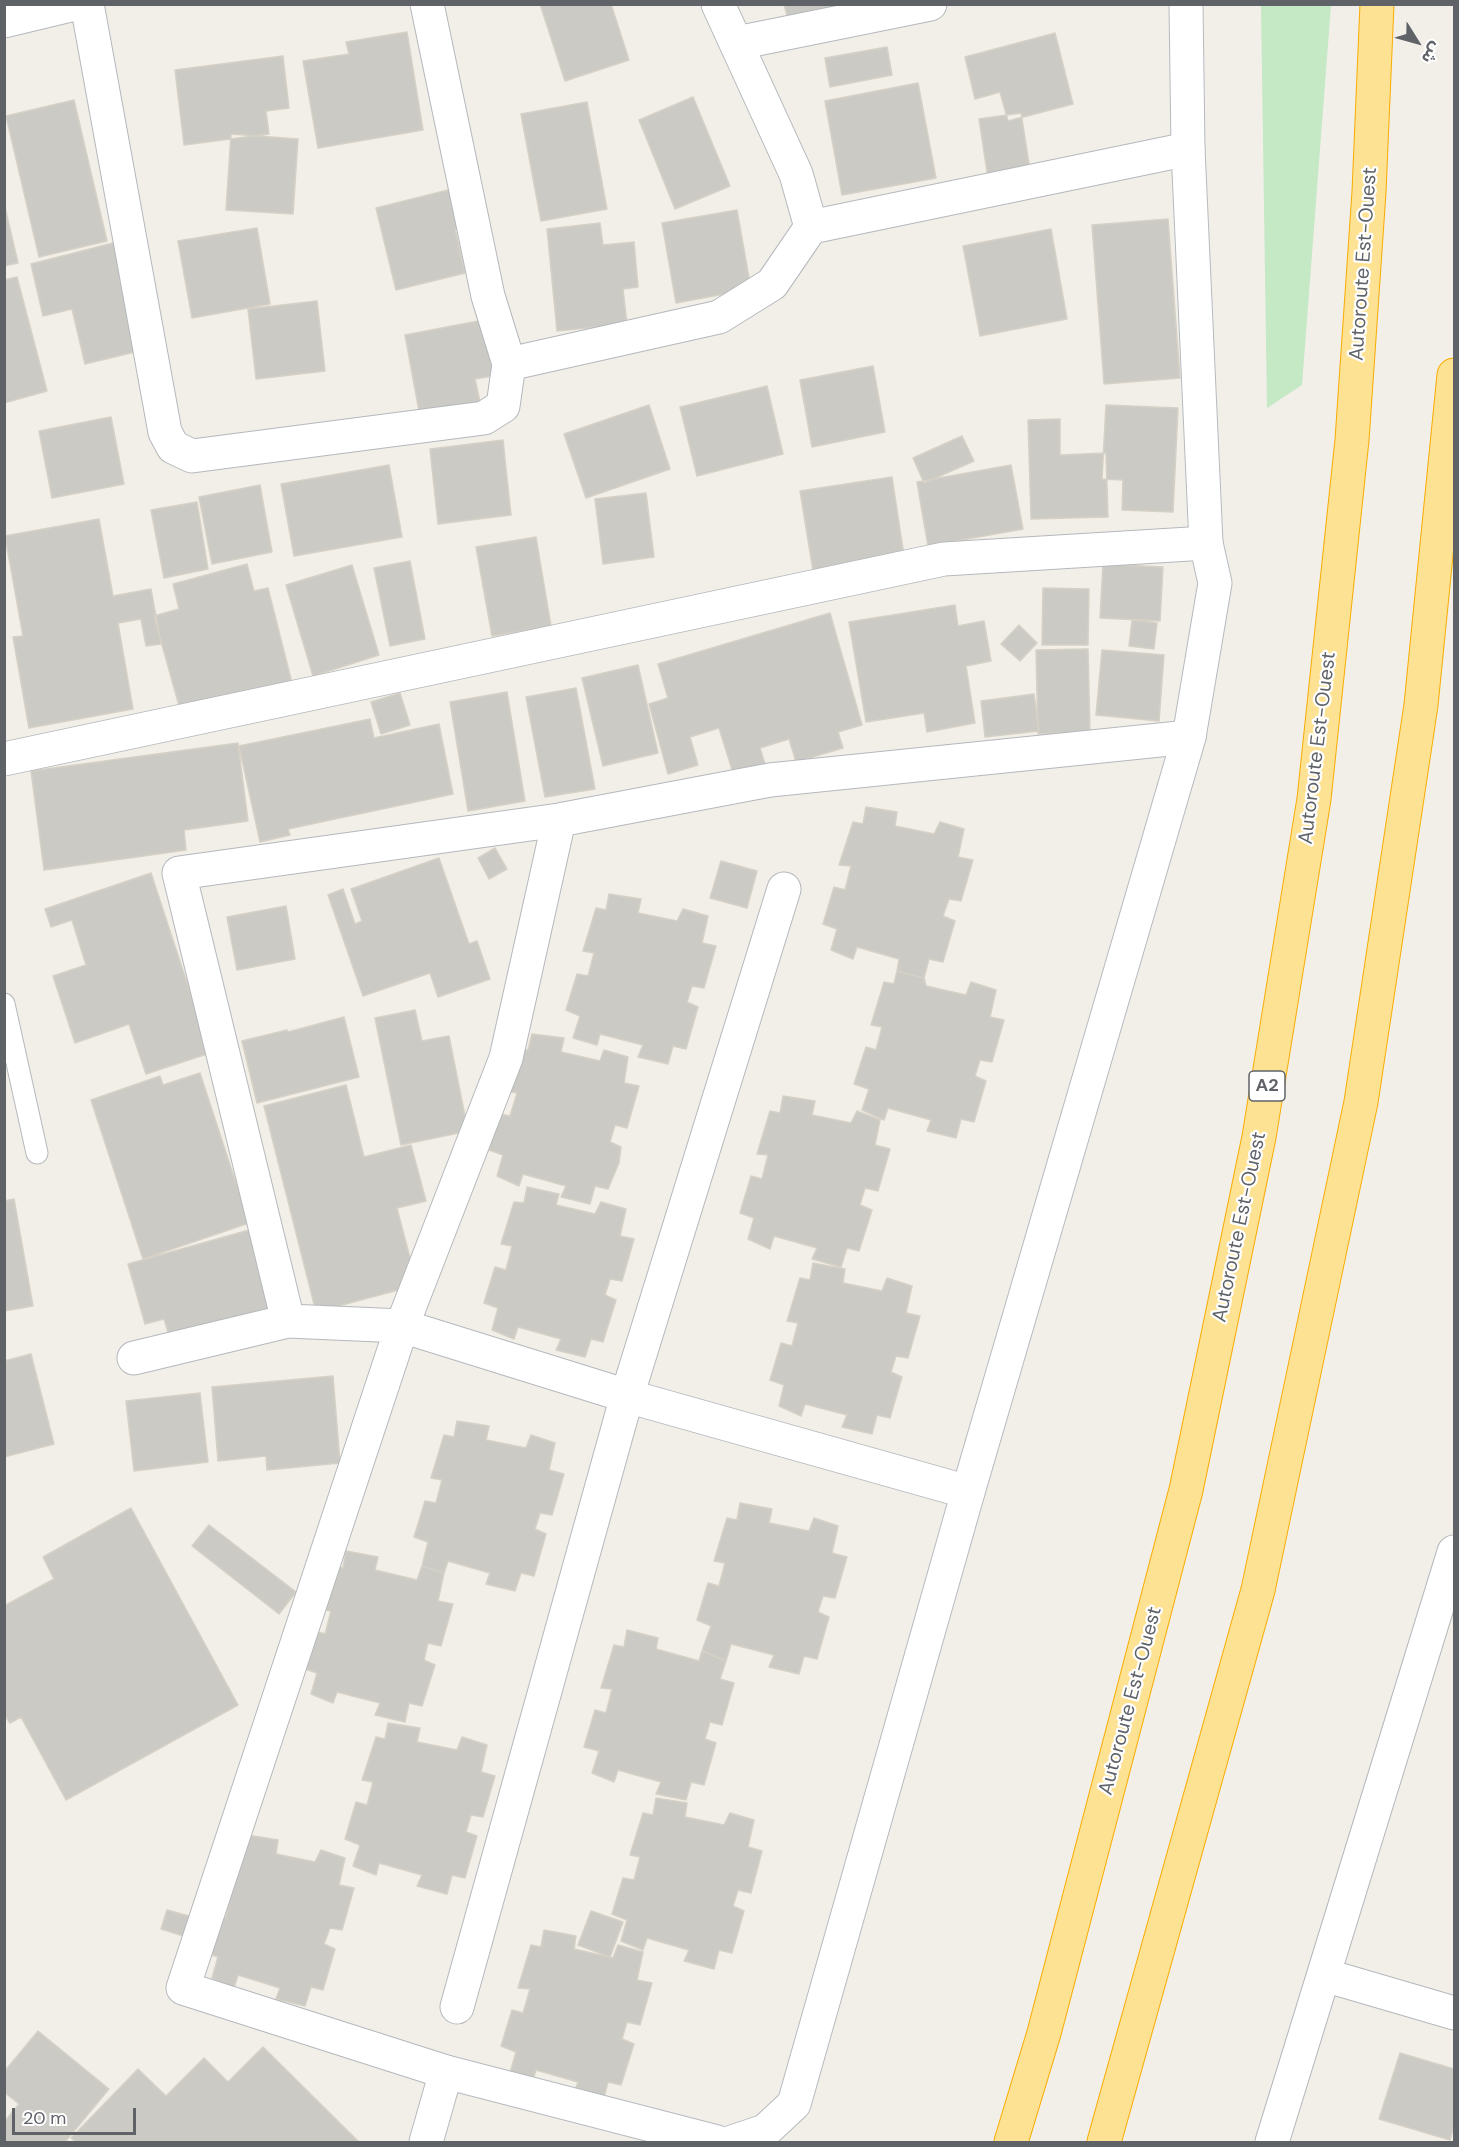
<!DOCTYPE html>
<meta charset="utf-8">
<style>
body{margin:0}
#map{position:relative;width:1459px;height:2147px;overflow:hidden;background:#f1efe8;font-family:"DM Sans","Noto Sans Arabic",sans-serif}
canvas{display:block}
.frame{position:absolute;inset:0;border:6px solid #5f6368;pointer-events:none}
.north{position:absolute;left:1387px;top:12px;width:60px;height:60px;-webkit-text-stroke:4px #fff;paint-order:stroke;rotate:127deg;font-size:16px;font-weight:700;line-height:24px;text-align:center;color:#5f6368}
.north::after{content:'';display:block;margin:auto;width:21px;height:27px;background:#5f6368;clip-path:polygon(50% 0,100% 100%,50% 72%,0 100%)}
.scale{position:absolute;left:12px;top:2108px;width:124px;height:27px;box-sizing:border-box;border:3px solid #5f6368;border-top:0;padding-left:8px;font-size:18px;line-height:21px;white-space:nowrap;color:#5f6368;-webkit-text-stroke:4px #fff;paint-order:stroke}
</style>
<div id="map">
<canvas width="1459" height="2147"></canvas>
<div class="frame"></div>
<div class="north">ش</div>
<div class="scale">20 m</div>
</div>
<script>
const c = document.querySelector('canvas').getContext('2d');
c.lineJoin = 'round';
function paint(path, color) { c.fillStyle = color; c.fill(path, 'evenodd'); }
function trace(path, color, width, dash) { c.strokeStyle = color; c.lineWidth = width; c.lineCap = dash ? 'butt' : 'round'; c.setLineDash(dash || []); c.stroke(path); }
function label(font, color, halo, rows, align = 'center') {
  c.font = font + ' "DM Sans",sans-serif'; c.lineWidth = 4.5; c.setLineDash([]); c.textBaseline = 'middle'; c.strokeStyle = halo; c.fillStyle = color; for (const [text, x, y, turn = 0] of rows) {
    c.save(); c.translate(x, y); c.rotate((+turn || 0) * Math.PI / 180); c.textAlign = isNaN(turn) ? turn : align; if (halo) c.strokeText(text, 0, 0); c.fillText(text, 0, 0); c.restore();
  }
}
paint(new Path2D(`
 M1261 5H1331L1302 385 1267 408Z`), '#c5e8c5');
const building = new Path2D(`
 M540 4H611L629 60 565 81Z
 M784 4H837L839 15 790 27Z
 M407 32 423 130 318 148 303 61 349 54 346 42Z
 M1055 33 1073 104 1008 121 1000 92 975 99 965 57Z
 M887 47 892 75 830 87 825 58Z
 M283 56 289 108 266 111 269 134 184 145 175 70Z
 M918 83 936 178 842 195 825 101Z
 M693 97 730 186 675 209 639 120Z
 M74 100 107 241 39 257 6 116Z
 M587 102 607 209 541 221 521 114Z
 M1021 113 1030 170 988 178 979 119Z
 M231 134 298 139 293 214 226 210Z
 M460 187 470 225 455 229 465 273 396 290 376 208Z
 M4 203 18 263 4 266Z
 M737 210 751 289 676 303 662 223Z
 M1168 219 1180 378 1104 384 1092 225Z
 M600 223 603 245 634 242 638 287 623 289 627 324 557 331 547 229Z
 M257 228 270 304 192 318 178 241Z
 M1051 229 1067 319 980 336 963 246Z
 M117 242 143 350 85 364 72 309 43 316 31 264Z
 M17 277 47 391 4 403V280Z
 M317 301 325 371 256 379 248 309Z
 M494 318 504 374 475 379 482 411 421 422 405 335Z
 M873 366 885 432 812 447 800 380Z
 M767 386 783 454 697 476 680 407Z
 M649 405 670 469 586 498 564 434Z
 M1106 405 1178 408 1173 512 1122 510 1123 480 1102 479Z
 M111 417 124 484 52 498 39 431Z
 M1060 419V455L1106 453 1108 517 1031 519 1028 420Z
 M962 436 974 461 924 483 913 458Z
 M503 440 511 515 438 524 430 449Z
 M389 465 402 537 294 556 281 484Z
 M1011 465 1023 529 928 546 917 482Z
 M892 477 905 562 814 577 800 491Z
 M260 485 272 552 212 564 199 497Z
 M646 493 654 557 603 564 595 499Z
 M197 502 208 569 164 578 151 510Z
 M99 519 113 596 151 589 161 644 146 646 141 619 118 623 133 709 29 728 13 637 23 636 5 536Z
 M536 537 551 626 492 636 476 547Z
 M410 561 425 639 390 646 374 568Z
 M247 564 254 591 268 588 292 683 181 713 154 616 179 609 173 584Z
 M1103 564 1163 567 1160 621 1100 618Z
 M352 565 379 655 313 676 286 585Z
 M1043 588 1089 589 1088 645H1042Z
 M955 605 958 626 984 621 991 661 966 666 975 723 927 732 924 713 866 722 849 622Z
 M830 613 862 725 838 732 843 748 796 762 789 739 760 748 766 767 734 776 719 728 690 737 698 765 668 774 649 704 668 698 658 664Z
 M1132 620 1157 623 1154 649 1129 646Z
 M1019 625 1037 643 1020 661 1001 644Z
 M1088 649 1090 732 1038 734 1036 650Z
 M1102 650 1164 655 1159 721 1096 715Z
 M638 665 658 753 603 766 582 678Z
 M576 688 595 789 545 797 526 697Z
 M507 692 525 801 468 811 450 702Z
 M400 693 410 725 381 734 371 702Z
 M1034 694 1039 731 985 737 981 701Z
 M370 719 374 738 439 724 453 794 288 829 290 835 260 842 239 746Z
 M238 743 248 821 184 830 186 850 44 870 31 771Z
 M866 807 897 812 895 826 934 834 940 822 964 829 958 857 973 860 961 901 949 899 943 916 955 921 943 962 929 959 924 978 897 971 899 959 857 947 853 959 831 950 837 929 823 924 834 887 845 890 851 866 839 865 853 822 863 824Z
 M495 848 507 869 489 879 478 858Z
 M439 858 469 944 477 941 490 979 438 997 430 973 363 996 328 895 343 889 355 924 362 921 351 889Z
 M721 861 757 871 747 908 710 898Z
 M151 873 210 1053 146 1074 129 1024 75 1043 53 976 86 965 72 920 51 927 45 909Z
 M609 894 641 899 638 913 677 921 683 909 708 916 702 943 716 946 704 988 692 986 687 1002 698 1007 686 1049 673 1046 668 1064 638 1057 643 1045 600 1034 597 1045 573 1038 580 1016 566 1010 577 974 588 976 594 953 583 951 596 908 606 910Z
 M286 906 295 959 237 970 227 917Z
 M897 971 924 978 926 986 966 995 971 982 996 990 990 1017 1004 1020 992 1062 980 1060 975 1076 986 1081 974 1122 961 1119 956 1138 927 1131 931 1120 888 1108 884 1120 862 1110 869 1089 854 1084 866 1047 876 1050 882 1027 871 1025 884 982 894 984Z
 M415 1010 422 1041 449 1036 468 1131 401 1145 375 1018Z
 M344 1017 359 1077 257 1103 242 1041 287 1030 288 1032Z
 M532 1034 564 1038 561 1052 600 1061 604 1050 628 1057 624 1083 639 1086 627 1128 615 1125 610 1142 621 1147 619 1163 608 1189 595 1186 590 1204 561 1197 566 1186 523 1174 519 1186 497 1176 503 1155 489 1150 499 1114 510 1116 517 1093 506 1091 519 1049 528 1050Z
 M200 1073 249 1223 143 1259 91 1100 160 1076 163 1085Z
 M346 1085 364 1157 411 1145 426 1201 397 1208 417 1285 316 1312 264 1106Z
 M783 1096 815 1101 812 1115 851 1123 857 1111 880 1120 875 1145 890 1149 878 1191 865 1188 860 1205 872 1210 859 1251 847 1248 841 1267 812 1259 817 1248 774 1236 770 1249 748 1239 754 1218 740 1213 751 1176 762 1179 768 1155 757 1154 770 1111 780 1113Z
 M527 1187 559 1194 556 1205 595 1214 601 1202 626 1209 620 1236 634 1239 622 1281 610 1279 605 1295 616 1300 603 1342 591 1339 585 1357 556 1350 561 1339 518 1327 514 1339 492 1330 498 1308 484 1303 495 1267 506 1270 512 1246 501 1244 514 1202 524 1203Z
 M14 1199 33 1306 4 1311V1201Z
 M249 1230 273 1317 172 1345 164 1319 145 1324 128 1264Z
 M813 1263 845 1269 843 1283 882 1291 887 1278 912 1286 906 1313 920 1316 908 1358 896 1356 891 1372 902 1377 890 1418 877 1415 872 1434 842 1427 847 1415 805 1404 801 1416 779 1406 784 1385 770 1380 781 1343 792 1346 798 1323 787 1321 800 1278 810 1280Z
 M31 1354 54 1444 4 1457V1361Z
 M333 1376 340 1463 267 1470 266 1456 218 1461 212 1387Z
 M200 1393 208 1462 134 1471 126 1401Z
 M457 1421 489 1426 486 1440 526 1448 531 1435 555 1443 549 1470 564 1474 552 1515 540 1513 535 1529 546 1534 534 1576 521 1573 515 1591 486 1584 490 1573 448 1561 444 1573 422 1566 428 1542 414 1537 425 1501 436 1503 442 1480 431 1478 444 1435 454 1437Z
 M740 1503 772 1509 769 1523 809 1531 814 1518 838 1526 832 1553 847 1557 835 1598 823 1596 818 1612 829 1617 817 1659 804 1656 799 1674 769 1667 774 1655 731 1644 726 1661 702 1651 711 1626 697 1620 708 1583 719 1586 725 1563 714 1561 727 1518 737 1520Z
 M131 1508 238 1705 66 1800 21 1717 10 1723 4 1714V1606L54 1579 43 1557Z
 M209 1525 296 1592 279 1614 192 1546Z
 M346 1551 378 1557 375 1570 417 1580 422 1566 444 1573 438 1601 453 1604 441 1646 428 1643 424 1660 435 1665 422 1706 409 1703 405 1722 375 1715 380 1703 337 1692 333 1703 311 1694 317 1673 302 1668 314 1631 325 1634 331 1611 320 1609 333 1566 343 1568Z
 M627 1630 658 1638 656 1649 699 1661 702 1651 726 1661 720 1679 734 1683 722 1725 710 1722 705 1739 716 1743 704 1785 691 1782 686 1800 656 1794 661 1782 618 1770 614 1782 592 1773 599 1751 584 1747 595 1710 606 1713 612 1689 601 1688 614 1645 624 1647Z
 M388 1723 420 1728 417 1742 457 1750 462 1737 487 1745 481 1772 495 1776 483 1817 471 1815 466 1832 477 1836 465 1878 452 1875 447 1894 417 1886 422 1875 379 1863 376 1875 353 1866 360 1845 345 1839 356 1802 367 1805 373 1782 362 1780 376 1737 385 1739Z
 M656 1798 687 1803 685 1817 724 1825 730 1813 754 1820 748 1847 762 1851 751 1893 738 1890 733 1906 744 1911 732 1953 719 1950 714 1969 684 1961 689 1950 647 1938 643 1950 621 1941 627 1920 612 1914 623 1878 634 1880 640 1857 630 1855 643 1813 653 1815Z
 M247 1835 278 1840 276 1854 315 1862 321 1850 345 1858 339 1885 354 1888 342 1930 330 1928 324 1944 335 1949 323 1990 311 1987 305 2006 276 1999 280 1988 238 1975 234 1988 212 1978 218 1957 204 1952 215 1915 226 1918 231 1895 221 1893Z
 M167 1910 196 1918 190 1938 161 1929Z
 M591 1911 623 1922 610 1957 578 1945Z
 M544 1930 576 1936 574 1949 613 1958 618 1945 643 1952 637 1980 652 1983 640 2025 627 2022 622 2039 634 2044 621 2085 608 2082 603 2101 574 2093 578 2082 536 2070 532 2083 510 2073 516 2052 501 2046 512 2010 523 2013 530 1989 518 1988 531 1945 541 1947Z
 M38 2031 109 2089 65 2142H6L4 2141V2122L19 2104 4 2092V2072Z
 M263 2047 359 2142H76L71 2138 138 2069 166 2096 204 2058 228 2082Z
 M1400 2053 1454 2069V2125L1450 2140 1379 2119Z`);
paint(building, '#cccac5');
trace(building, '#d6d1c6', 1.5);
const lane = new Path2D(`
 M4 1004 37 1153`);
const street = new Path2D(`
 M87 4 165 432 173 447 192 456 484 418 503 406 509 364 488 296 427 4
 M4 21 75 4
 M737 43 930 4
 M811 227 1188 149
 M509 364 719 317 772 284 811 227 796 174 718 4
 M4 759 944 559 1206 543
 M288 1321 179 873 559 820 770 780 1189 737
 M134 1358 288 1321 402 1326 627 1396 968 1492
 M1324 1975 1454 2013
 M457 2007 627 1396 784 889
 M446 2072 183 1988 402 1326 506 1058 559 820
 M1272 2142 1454 1552`);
const secondary = new Path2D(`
 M426 2142 446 2072 717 2142
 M732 2142 765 2131 794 2104 968 1492 1189 737 1215 583 1206 543 1188 149 1186 4`);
const highway = new Path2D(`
 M1011 2142 1044 2033 1186 1490 1259 1137 1314 799 1352 440 1369 192 1377 4
 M1104 2142 1258 1590 1361 1102 1421 705 1454 375`);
trace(lane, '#b5b8bc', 23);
trace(street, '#b5b8bc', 35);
trace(secondary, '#b6babf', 35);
trace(highway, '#f9ab00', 35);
trace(lane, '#fff', 21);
trace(street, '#fff', 33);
trace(secondary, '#fff', 33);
trace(highway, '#fde293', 33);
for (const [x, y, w] of [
 [1267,1086,36]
]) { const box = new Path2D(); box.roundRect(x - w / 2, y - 15, w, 30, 4.5); c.fillStyle = '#fff'; c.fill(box); trace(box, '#5f6368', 1.5); }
label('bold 18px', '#5f6368', null, [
 ["A2",1267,1086]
]);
label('20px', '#5f6368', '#fff', [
 ["Autoroute Est-Ouest",1364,264,-86],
 ["Autoroute Est-Ouest",1318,748,-83],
 ["Autoroute Est-Ouest",1240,1227,-78],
 ["Autoroute Est-Ouest",1131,1701,-75]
]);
</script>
